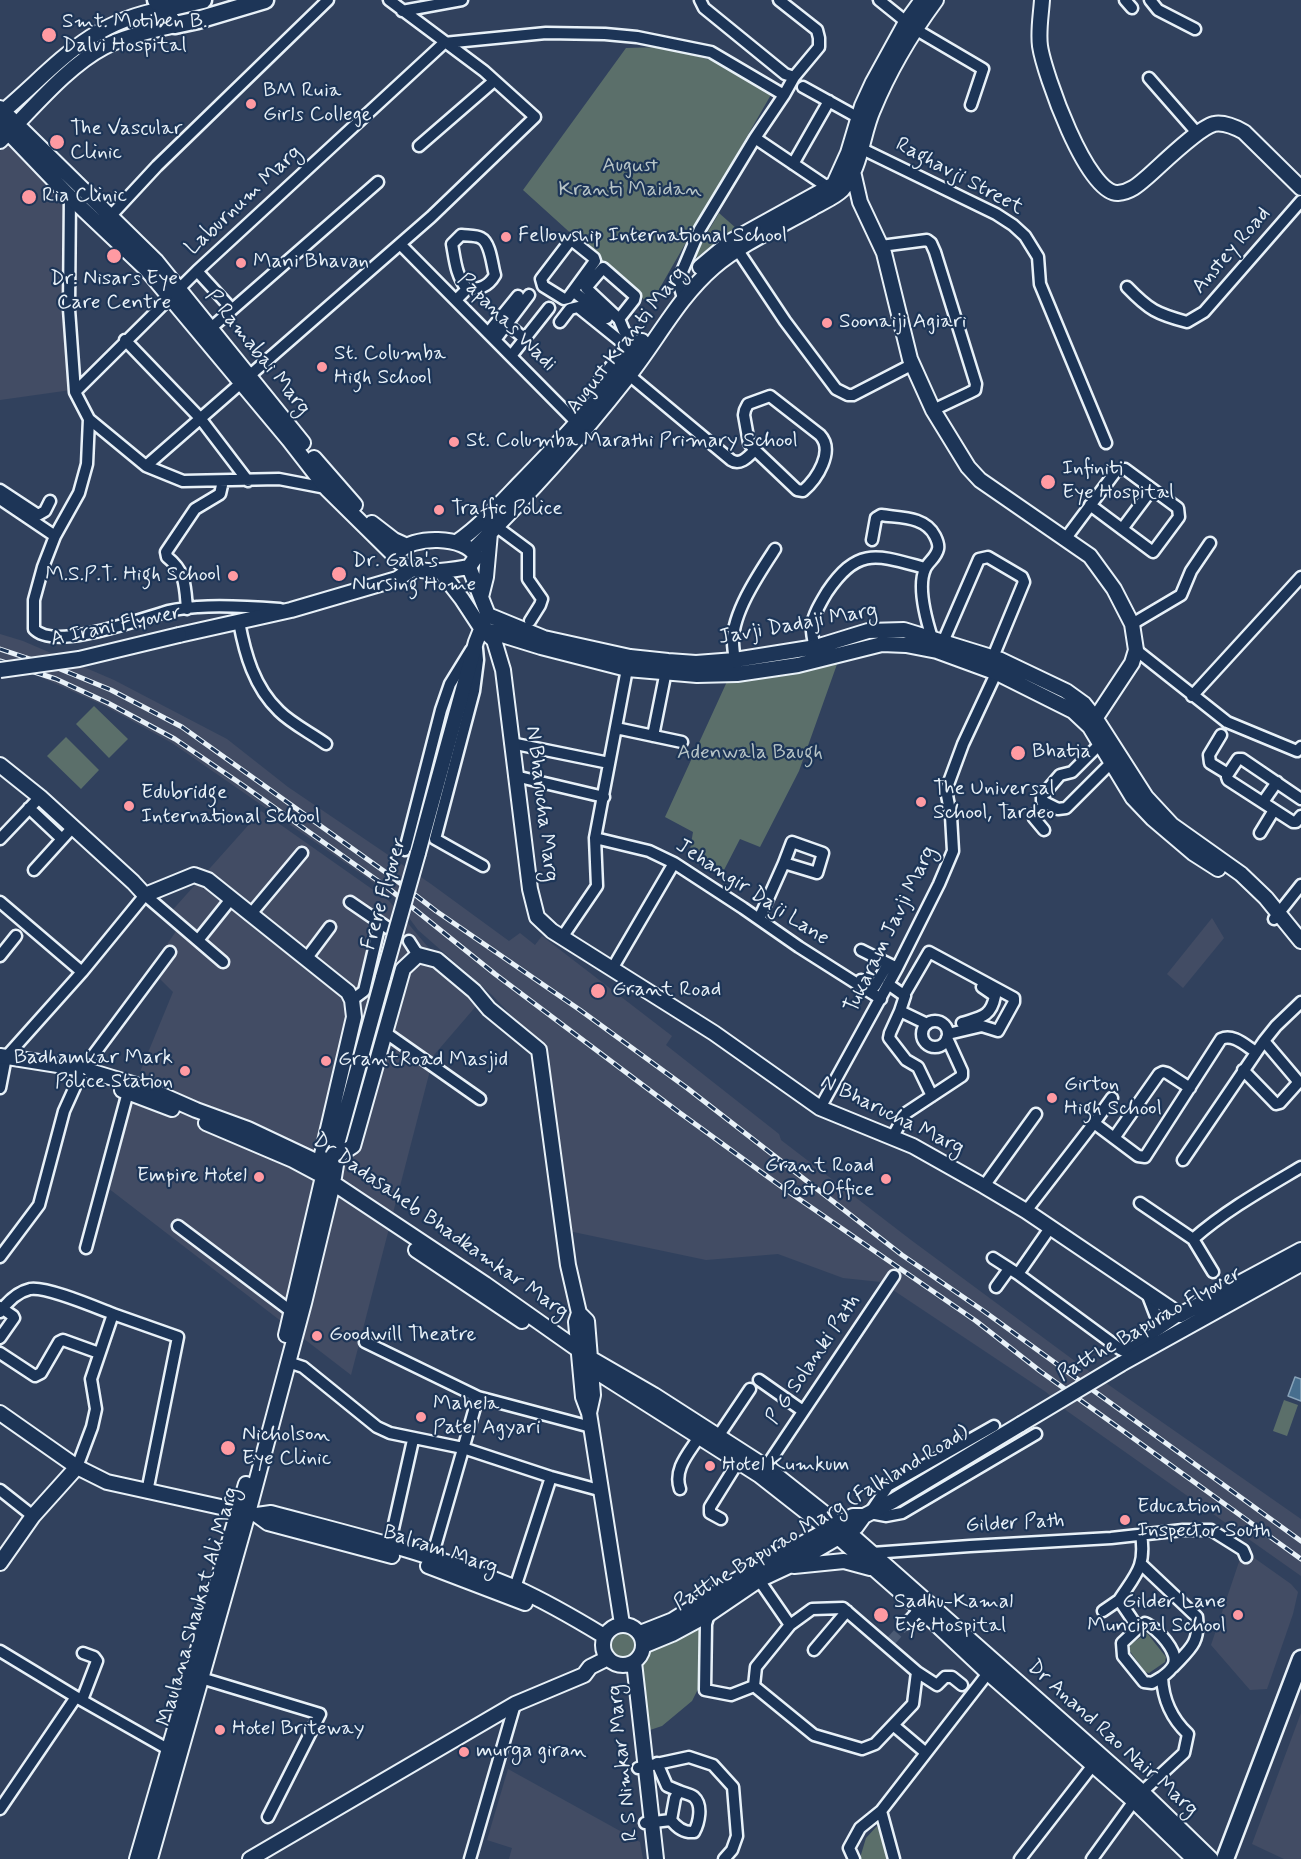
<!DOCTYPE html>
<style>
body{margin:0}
canvas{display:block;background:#31415d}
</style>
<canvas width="1301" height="1859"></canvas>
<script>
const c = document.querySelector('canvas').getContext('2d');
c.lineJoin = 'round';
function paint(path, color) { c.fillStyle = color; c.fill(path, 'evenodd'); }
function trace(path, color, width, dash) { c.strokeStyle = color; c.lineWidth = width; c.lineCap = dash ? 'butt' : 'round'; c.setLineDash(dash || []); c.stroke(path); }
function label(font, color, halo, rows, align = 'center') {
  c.font = font + ' Mynerve,sans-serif'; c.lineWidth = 4.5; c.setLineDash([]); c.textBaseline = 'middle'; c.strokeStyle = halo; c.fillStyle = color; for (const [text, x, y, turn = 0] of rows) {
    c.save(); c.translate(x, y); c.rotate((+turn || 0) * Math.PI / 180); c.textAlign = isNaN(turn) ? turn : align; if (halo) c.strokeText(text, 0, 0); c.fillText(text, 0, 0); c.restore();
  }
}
paint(new Path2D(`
 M9 142 65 199 71 390 0 400V151Z
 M0 634 23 641 114 680 227 739 288 787 431 884 509 941 520 933 535 945 542 936 672 1036 666 1045 779 1134 781 1140 911 1240 1083 1367 1301 1519V1576L1067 1411 1046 1392 881 1282 843 1278 778 1254 706 1260 564 1230 542 1048 492 995 418 930 393 896 172 743 105 706 34 674 0 664Z
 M261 811 389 901 477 1005 434 1055 351 1375 108 1188 138 1077 173 992 150 969 179 927 169 914Z
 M1212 918 1224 938 1183 988 1167 974Z
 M1243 1550 1291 1584 1298 1592 1293 1614 1267 1689 1250 1690 1211 1645Z
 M1301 1713V1859H1284L1252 1844Z
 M508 1769 640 1842 643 1859H509L512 1848 487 1840Z`), '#424c64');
paint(new Path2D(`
 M662 47 718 62 745 80 772 93 650 305 523 190 626 48Z
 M719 213 737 229 690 262Z
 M841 653 799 771 760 847 740 839 724 870 690 850 693 832 665 817 730 675Z
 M94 706 128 739 109 758 76 724Z
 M66 737 99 770 81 789 47 756Z
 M1284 1400 1298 1405 1287 1436 1273 1431Z
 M693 1621 699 1629 703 1646 698 1689 692 1701 662 1726 644 1732 637 1668 655 1637Z
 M612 1645a12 12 0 1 1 24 0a12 12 0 1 1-24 0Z
 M1147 1633 1166 1657 1165 1662 1149 1673 1145 1672 1129 1650 1131 1644Z
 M877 1826 889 1859H861L860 1858 866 1838Z`), '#5b6f6a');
const water = new Path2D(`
 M1295 1377 1301 1379V1401L1288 1396Z`);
paint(water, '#476e8e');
trace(water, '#87a2b8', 1.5);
trace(new Path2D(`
 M891 1641 907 1623`), '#4c5b74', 10, [10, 5]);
const street = new Path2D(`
 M700 0 704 8 785 74 794 77
 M879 0 915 29 983 69 971 105
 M1125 0 1132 8
 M1150 0 1158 10 1195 29
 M402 11 462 0
 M1149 78 1198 134
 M803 87 859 118
 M755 138 832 190
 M854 145 996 214 1013 225 1025 236 1038 257 1040 284 1106 443
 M419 146 494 81
 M793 164 829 101
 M70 194 69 309 75 392 89 419 146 466 183 481 279 479 331 489
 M105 222 157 166 328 0
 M570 241 574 242 594 258 595 261 568 298 564 299 543 286 541 279Z
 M733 243 785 321 836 389 848 395H853L913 364
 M400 244 581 427
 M881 246 927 240 931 243 935 252 976 384 975 390 969 393 933 410
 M197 271 229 306
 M1127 287C1149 310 1157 314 1187 322L1204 312 1301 201
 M573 291 607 318
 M683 298 678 281 700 229 755 138 784 95 794 77 819 47V38L817 30 779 0
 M456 300 467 289C480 289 488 287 495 275 492 266 491 243 481 238 476 235 467 236 461 235L452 244C455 260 456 276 467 289
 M619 319 634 300 635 296 603 268 586 288 619 319 624 331 645 350
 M560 322 570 309 578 307 640 357
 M507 324 525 339
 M211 328 378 182
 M488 333 518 296
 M125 340 200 418 248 481
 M495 340 529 295
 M511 356 549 308
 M623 370 731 460C740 466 748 457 755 450L797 490 803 491C817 479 835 451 820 435L770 396 748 404 745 410 744 415 749 443 755 450
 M75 392 197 271 444 43 546 33 605 34 637 37 711 52 784 95
 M601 401 597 387 599 381 627 346
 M89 419 87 464 79 493 55 536 43 567 34 600V629C54 651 137 620 162 613 173 609 186 608 198 607 226 605 253 607 280 609
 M146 466 431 217 535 117 484 71 389 0
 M0 490 38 515 45 511 50 501
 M0 499 55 536
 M497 527 528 550V579L542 599 540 605 530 621
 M1122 529 1152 489
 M1066 538 1116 471 1125 469 1178 508 1179 517 1153 552 1090 505
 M872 540 876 518 881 515C900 518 925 516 935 536 937 540 939 545 938 549 936 558 928 562 925 569 917 587 926 619 932 638
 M187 609C185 586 186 572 167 557L166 552 195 509 220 494 223 481
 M239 622C245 654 254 687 279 711 292 724 311 733 326 744
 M1132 624 1181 595 1191 571 1210 543
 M943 642 979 559 988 557 1022 577 1024 582 993 657
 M477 649 478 660 474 691 435 839 483 866
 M1136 650 1227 722 1297 751 1301 747
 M816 654C815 646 811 635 812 626 813 615 821 602 827 592 858 546 877 555 925 568
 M737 674C736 664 733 652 733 642 732 613 760 572 775 549
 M1192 696 1301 577
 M616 728 682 742
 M1221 735 1209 755 1210 763 1228 774 1227 777 1228 780 1293 822H1296L1301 816
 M653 736 667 666
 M511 743 609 763
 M1100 744 1072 772 1060 775 1042 796V801L1058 809 1066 808 1112 762
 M1228 774 1238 759H1242L1301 799
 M515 776 604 797
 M1263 802 1277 782
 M29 808 62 839
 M1044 830 1034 818V815L1046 804
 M1260 833 1274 810
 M595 838 649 851 674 863 743 908 799 947 881 999
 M0 839 40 797
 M792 842 823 853 817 873 784 863Z
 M405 850 441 710 450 684 471 650
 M34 870 73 827
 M0 902 82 972
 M350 902 388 928
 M250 915 302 853
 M759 919 784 863
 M1274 919 1301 885
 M563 936 597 886 595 838 627 669
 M199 939 231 899
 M409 941 418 955
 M861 950 893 966
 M0 956 16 936
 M306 959 330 927
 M612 969 674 863
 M861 980 875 986 888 964
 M888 984 905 996 900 1011 927 1024
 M904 995 929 952 1014 998V1002L998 1031 982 1026 948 1034
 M352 1000 364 991 380 923
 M900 1011 890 1033 889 1038 906 1060 918 1067 932 1096
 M922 1034a13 13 0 1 1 26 0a13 13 0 1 1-26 0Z
 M962 1023C981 1017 991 1017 995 996L982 987
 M386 1033 480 1099
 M1243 1070 1276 1104 1280 1103 1297 1084V1080L1264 1041
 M0 1088 6 1057 82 972 145 895 223 962
 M820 1108 897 968 939 884 953 851 951 816 946 790 963 744 999 667
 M1094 1123 1112 1098
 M892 1138 906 1113 962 1076V1071L947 1038
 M1114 1138 1159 1074 1163 1072 1167 1073 1190 1088
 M1183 1160 1264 1041 1276 1026 1301 1002
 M984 1186 1036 1114
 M1140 1203 1193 1239 1213 1272
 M1026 1211 1094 1123 1138 1156 1145 1157 1221 1039C1233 1033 1246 1046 1256 1052
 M178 1226 292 1312
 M1050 1228 1018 1274 1120 1349 1124 1351 1138 1344 1180 1315
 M1193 1239C1226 1210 1264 1189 1301 1167
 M86 1248 128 1092
 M0 1257 39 1205 64 1111 83 1069 170 952
 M993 1258 1018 1274
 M996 1287 1009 1269
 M1147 1293 1160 1327
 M0 1307 13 1316 14 1318 0 1338
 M0 1312C8 1301 17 1292 30 1289 46 1286 95 1307 113 1314
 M365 1342 478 1397 591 1427
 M0 1353 35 1376 41 1373 59 1342 63 1340 99 1353
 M288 1362 303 1367 377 1427 390 1433 463 1448 551 1477 599 1490
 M759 1380 803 1411
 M994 1426 888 1486 870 1513 886 1516 902 1513 1036 1434
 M719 1435 750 1389
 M77 1467 92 1427 96 1409 91 1379 113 1314 178 1337 147 1492
 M766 1467 894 1276
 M680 1489C673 1469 689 1453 699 1437
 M0 1490 33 1516
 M721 1519 710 1513V1507L738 1462
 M1141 1534C1146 1567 1136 1574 1119 1600L1138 1628 1145 1623C1156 1627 1181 1653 1173 1666 1171 1670 1166 1674 1162 1677 1163 1700 1171 1718 1188 1734L1184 1753 1142 1792
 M388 1551 413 1440
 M872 1553 970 1546 1111 1538 1183 1530H1211L1243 1550 1246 1557
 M430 1564 478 1397
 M1142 1565 1197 1617C1200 1643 1190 1649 1173 1667
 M759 1580 790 1625
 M513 1594 551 1477
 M843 1608 917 1672 913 1704 875 1744 862 1749 814 1735 754 1686 756 1667 790 1625 812 1609Z
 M1103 1611 1119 1600
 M709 1614 706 1624 705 1690 731 1695 754 1686
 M907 1623 920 1609
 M1138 1628 1122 1643 1123 1656 1144 1682 1152 1683 1162 1677
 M814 1650 847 1611
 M0 1651 76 1697 173 1752
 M917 1672 937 1685 945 1677H952L962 1685
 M201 1678 320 1714 268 1817
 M82 1700 97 1661 94 1657 83 1653
 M893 1725 926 1753
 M657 1763 667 1786 679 1791
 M638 1768 689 1757 713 1765 733 1787 737 1836 732 1850 724 1859
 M679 1791C683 1793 690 1794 694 1797 703 1805 699 1823 694 1832 684 1833 677 1828 671 1820L675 1798Z
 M0 1809 76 1697
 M881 1811 894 1859
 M645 1823 671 1820
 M470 1859 515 1704
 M854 1859 849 1848 860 1828 881 1811 992 1668
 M1020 1859 1093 1765
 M1092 1859 1134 1801`);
const secondary = new Path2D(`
 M1042 0C1041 15 1038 31 1040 46 1044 73 1087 195 1118 193 1130 192 1138 185 1146 178 1160 166 1198 128 1214 124 1224 122 1235 127 1244 132L1301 188
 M0 108 156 261 303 443
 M0 114C55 68 87 22 164 9
 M0 124 70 197 147 270 289 440 327 489 397 558 399 562C421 576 446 571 469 567L476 557C467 535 410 535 398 553L397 558
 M0 141C31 111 66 67 104 47 126 36 151 31 175 25
 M852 167 860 202 884 253 910 359 933 410 968 467 980 480 1090 556 1114 589 1132 624 1136 650 1132 663 1091 725
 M700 267 731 241 834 184 848 153 862 106 873 82 906 22 922 0
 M314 458 355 505
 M372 523 394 540 405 545
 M457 542C480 526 499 505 518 485 562 440 606 393 642 341
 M473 550C528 496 580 438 627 378 657 341 677 299 714 267 742 243 779 227 811 209 820 203 834 198 842 190 861 169 862 135 873 110 889 71 911 34 936 0
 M469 567 488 615 544 638 630 657 668 661 696 663 735 660 816 647 868 631 904 630 1001 660 1066 691 1084 704 1096 719 1146 797 1172 825 1241 874 1266 898 1301 941
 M441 572 462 599 481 628 494 640 503 670 530 889 537 917 552 931 714 1033 820 1108 913 1146 984 1186 1026 1211 1180 1315 1301 1250
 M481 597 486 577 490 533
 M486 630 541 647 627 669 697 675 737 674 798 665 882 644 906 645 937 651 997 673 1073 711 1090 727 1133 798 1153 819 1193 853 1218 869
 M179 635 291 610 397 579 414 568
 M0 765 40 797 133 882 145 895 194 875 208 880 348 992 352 1000 354 1017 320 1163
 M418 853 476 642 484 622
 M0 1056 83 1069 146 1088 196 1110 248 1129 320 1163 326 1167 333 1183 485 1284 590 1358 654 1395 766 1467 848 1532 1142 1792 1211 1859
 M122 1090 172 1109
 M206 1123 293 1160 323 1176 330 1189
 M333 1159 353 1146 403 969 418 955 437 960 474 991 489 1009 539 1050 568 1265 579 1313 587 1321 593 1395 589 1413
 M416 1250 522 1321
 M579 1313 576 1322 583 1397 589 1413 622 1624
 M286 1335 324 1172
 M1121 1364 1301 1264
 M600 1374 759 1475 838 1537 920 1609 988 1673 1134 1801 1194 1859
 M0 1413 77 1467 107 1482 248 1513 257 1515 271 1513C353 1535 438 1555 516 1588 547 1602 576 1619 604 1636
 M257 1515 268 1523 392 1556
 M0 1563 33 1516 77 1467
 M428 1566 525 1603
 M794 1566 844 1561 870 1568
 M603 1645a20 20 0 1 1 40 0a20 20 0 1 1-40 0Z
 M640 1633 673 1620 740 1578 853 1516H864
 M643 1646 672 1634 709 1614 759 1580 789 1566 856 1527 864 1516 893 1501 1021 1424
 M634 1662 656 1859
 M137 1859 246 1484
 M150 1859 248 1513 304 1303 333 1183 336 1165 333 1159 383 977
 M250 1859 515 1704 584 1675 590 1667 608 1658`);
const primary = new Path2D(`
 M156 0 175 25 198 20 265 0
 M164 9 203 0
 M1225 1859 1301 1659`);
trace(street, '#e8f1f8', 15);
trace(secondary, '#e8f1f8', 18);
trace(primary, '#e8f1f8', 21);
trace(street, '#1d3557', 10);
trace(secondary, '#1d3557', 14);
trace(primary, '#1d3557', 16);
const rail = new Path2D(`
 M0 649 60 669 111 690 182 727 388 874 436 911 580 1010 687 1088 902 1255 985 1312 1301 1541
 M0 661 56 679 108 703 175 739 244 786 388 888 495 974 680 1113 786 1190 976 1321 1040 1371 1301 1559`);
trace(rail, '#e8f1f8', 5);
trace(rail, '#1d3557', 3, [9]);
const secondaryBridge = new Path2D(`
 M0 670 79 659 179 635
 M383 977 418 853
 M1021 1424 1121 1364`);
trace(secondaryBridge, '#e8f1f8', 18, []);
trace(secondaryBridge, '#1d3557', 14);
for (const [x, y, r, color] of [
 [49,35,8,"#ff9aa2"],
 [251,104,6,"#ff9aa2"],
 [57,142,8,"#ff9aa2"],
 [29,197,8,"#ff9aa2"],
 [506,237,6,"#ff9aa2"],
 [114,256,8,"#ff9aa2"],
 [241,263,6,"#ff9aa2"],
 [827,323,6,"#ff9aa2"],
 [322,367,6,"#ff9aa2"],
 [454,442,6,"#ff9aa2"],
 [1048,482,8,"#ff9aa2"],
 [439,510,6,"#ff9aa2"],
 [339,574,8,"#ff9aa2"],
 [233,576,6,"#ff9aa2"],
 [1018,753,8,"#ff9aa2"],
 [921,802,6,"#ff9aa2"],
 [129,806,6,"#ff9aa2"],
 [598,991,8,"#ff9aa2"],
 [326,1061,6,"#ff9aa2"],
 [185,1071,6,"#ff9aa2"],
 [1052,1098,6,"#ff9aa2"],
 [259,1177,6,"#ff9aa2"],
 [886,1179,6,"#ff9aa2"],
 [317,1336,6,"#ff9aa2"],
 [421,1417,6,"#ff9aa2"],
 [228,1448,8,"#ff9aa2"],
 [710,1466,6,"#ff9aa2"],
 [1125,1520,6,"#ff9aa2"],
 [881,1615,8,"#ff9aa2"],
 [1238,1615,6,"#ff9aa2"],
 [220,1730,6,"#ff9aa2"],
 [464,1752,6,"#ff9aa2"]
]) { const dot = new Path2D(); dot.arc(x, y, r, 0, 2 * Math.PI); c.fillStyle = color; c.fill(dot); trace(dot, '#1d3557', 2); }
label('21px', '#e8f1f8', '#1d3557', [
 ["Smt. Motiben B.",62,23],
 ["Dalvi Hospital",62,47],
 ["BM Ruia",263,92],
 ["Girls College",263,116],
 ["The Vascular",70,130],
 ["Clinic",70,154],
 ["Ria Clinic",42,197],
 ["Fellowship International School",518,237],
 ["Mani Bhavan",253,263],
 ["Dr. Nisars Eye",114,280,"center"],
 ["Care Centre",114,304,"center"],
 ["Soonaiji Agiari",839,323],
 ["St. Columba",334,355],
 ["High School",334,379],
 ["St. Columba Marathi Primary School",466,442],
 ["Infiniti",1062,470],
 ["Eye Hospital",1062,494],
 ["Traffic Police",451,510],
 ["Dr. Gala's",352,562],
 ["Nursing Home",352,586],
 ["M.S.P.T. High School",221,576,"right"],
 ["Bhatia",1032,753],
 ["The Universal",933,790],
 ["School, Tardeo",933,814],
 ["Edubridge",141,794],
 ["International School",141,818],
 ["Grant Road",612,991],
 ["Badhamkar Mark",173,1059,"right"],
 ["Police Station",173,1083,"right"],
 ["GrantRoad Masjid",338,1061],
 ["Girton",1064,1086],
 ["High School",1064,1110],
 ["Grant Road",874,1167,"right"],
 ["Post Office",874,1191,"right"],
 ["Empire Hotel",247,1177,"right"],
 ["Goodwill Theatre",329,1336],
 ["Mahela",433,1405],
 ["Patel Agyari",433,1429],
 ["Nicholson",242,1436],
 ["Eye Clinic",242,1460],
 ["Hotel Kumkum",722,1466],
 ["Education",1137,1508],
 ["Inspector South",1137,1532],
 ["Sadhu-Kamal",894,1603],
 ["Eye Hospital",894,1627],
 ["Gilder Lane",1226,1603,"right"],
 ["Muncipal School",1226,1627,"right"],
 ["Hotel Briteway",232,1730],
 ["murga giran",476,1752]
], 'left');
label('21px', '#b7c4c6', '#1d3557', [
 ["August",630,167],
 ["Kranti Maidan",630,191],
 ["Adenwala Baugh",750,754]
]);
label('21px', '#e8f1f8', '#1d3557', [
 ["Raghavji Street",959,177,28],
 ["Laburnum Marg",244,201,-43],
 ["Anstey Road",1232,251,-49],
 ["Papanas Wadi",506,323,45],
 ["August Kranti Marg",627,341,-52],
 ["P Ramabai Marg",257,353,51],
 ["Javji Dadaji Marg",798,625,-10],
 ["A Irani Flyover",116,627,-12],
 ["N Bharucha Marg",541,804,83],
 ["Jehangir Daji Lane",752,893,33],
 ["Frere Flyover",385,894,-74],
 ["Tukaram Javji Marg",891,930,-64],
 ["N Bharucha Marg",892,1116,26],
 ["Dr Dadasaheb Bhadkamkar Marg",440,1227,35],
 ["Patthe Bapurao Flyover",1150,1325,-30],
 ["P G Solanki Path",814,1360,-56],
 ["Patthe Bapurao Marg (Falkland Road)",822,1519,-31],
 ["Gilder Path",1015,1524,-3],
 ["Balram Marg",440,1551,18],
 ["Maulana Shaukat Ali Marg",199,1607,-74],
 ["Dr Anand Rao Nair Marg",1112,1739,42],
 ["R S Nimkar Marg",624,1763,-96]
]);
</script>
